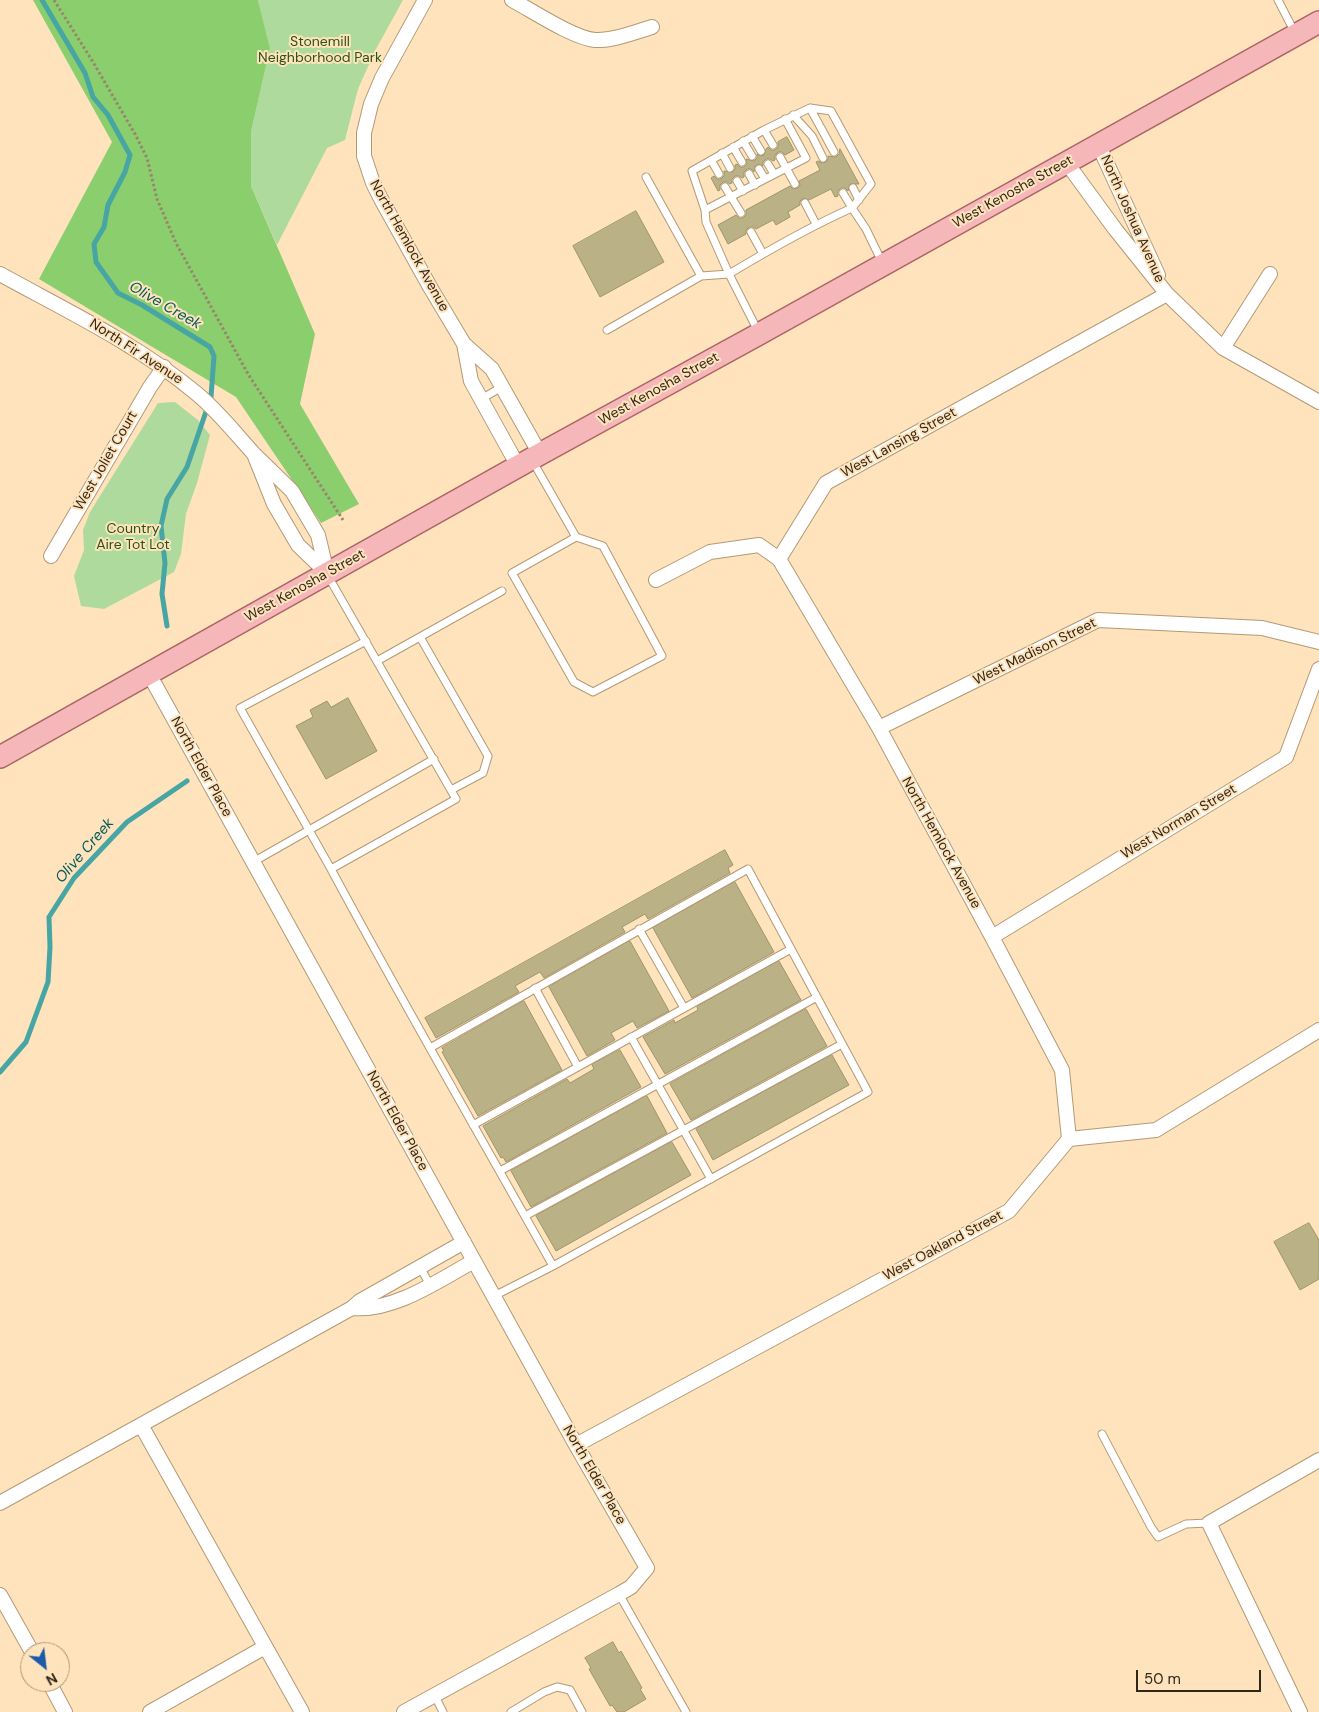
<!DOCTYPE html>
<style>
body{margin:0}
#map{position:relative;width:1319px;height:1712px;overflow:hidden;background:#fee3bc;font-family:"DM Sans",sans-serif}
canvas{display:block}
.north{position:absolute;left:20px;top:1642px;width:50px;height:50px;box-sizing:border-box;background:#fee3bc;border:1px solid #ac987a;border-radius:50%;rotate:151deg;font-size:14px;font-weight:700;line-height:20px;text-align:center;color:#312718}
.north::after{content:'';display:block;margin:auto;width:18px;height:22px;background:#1b59aa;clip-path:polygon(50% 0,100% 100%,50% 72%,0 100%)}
.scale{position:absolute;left:1136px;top:1670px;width:125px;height:22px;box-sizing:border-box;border:2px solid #312718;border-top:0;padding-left:6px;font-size:15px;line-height:18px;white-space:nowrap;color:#312718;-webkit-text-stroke:4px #fee3bc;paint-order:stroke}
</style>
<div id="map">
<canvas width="1319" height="1712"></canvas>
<div class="north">N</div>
<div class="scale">50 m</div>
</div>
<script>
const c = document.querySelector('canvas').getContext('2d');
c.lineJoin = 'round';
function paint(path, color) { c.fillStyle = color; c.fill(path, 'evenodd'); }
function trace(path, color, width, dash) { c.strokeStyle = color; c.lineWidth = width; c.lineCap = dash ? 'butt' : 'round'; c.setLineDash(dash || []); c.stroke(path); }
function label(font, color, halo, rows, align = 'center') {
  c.font = font + ' "DM Sans",sans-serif'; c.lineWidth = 4; c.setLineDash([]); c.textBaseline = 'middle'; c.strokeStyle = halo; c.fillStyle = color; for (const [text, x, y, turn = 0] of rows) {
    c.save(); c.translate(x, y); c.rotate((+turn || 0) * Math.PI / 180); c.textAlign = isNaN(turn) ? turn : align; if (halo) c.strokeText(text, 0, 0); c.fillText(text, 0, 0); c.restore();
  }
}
paint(new Path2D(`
 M258 0H403L376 49 358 89 345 140 327 148 277 245 251 186V132L270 48Z
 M175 402 198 420 210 435 197 483 186 514 181 554 174 572 104 609 81 606 74 576 84 550 83 530 90 512 158 403Z`), '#afda9e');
paint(new Path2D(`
 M33 0H258L270 48 251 132V186L315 334 300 404 359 504 321 523 236 397 39 279 112 142Z`), '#8ace6d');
trace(new Path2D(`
 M42 0 85 73 93 97 108 115 130 155 125 172 108 205 104 227 94 244 96 262 118 293 142 305 210 347 214 356 211 397 187 467 167 499 161 526 165 563 162 594 167 626
 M0 1072 26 1042 48 982 50 947 49 917 74 878 127 822 187 781`), '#47a6a3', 5);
const building = new Path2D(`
 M787 137 794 150 785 155 782 152H778L775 155V160L773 161 770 159H766L763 162V166L758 164 755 166 754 172 751 169H747L744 172V177L742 178 739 176H735L732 179V183L730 184 727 182H723L720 185V190L718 191 711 178 714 176 717 179H721L724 176V171L733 172 735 169V165L737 164 740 167H744L747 164 746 159 754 161 757 158V154L761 156 764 155 766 149 768 147 771 150H775L778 147V142Z
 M840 149 859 184H850L848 191 845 188H841L838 191V196L835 197 831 189 809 200 803 198 800 201V205L788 212 790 217 776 225 773 220 756 229 753 227H749L746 230V234L728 244 718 225 736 215 739 218H743L746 215V210L790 186 793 189 798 188 800 185 799 181 820 170 816 162 818 161 822 163 826 162 828 159V156L836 157 839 154Z
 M636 211 664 262 600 297 573 246Z
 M348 698 377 751 326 779 296 726 313 717 310 710 327 701 331 707Z
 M725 850 733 865 728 868 730 873 648 919 645 914 622 927 625 932 544 978 540 972 515 986 519 992 436 1038 425 1018Z
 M735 882 774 952 692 998 653 928Z
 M630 941 669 1011 637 1028 633 1021 611 1033 615 1040 587 1056 549 987Z
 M779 961 801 1000 665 1074 643 1037 674 1020 675 1023 698 1010 697 1007Z
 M524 1001 562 1070 478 1116 442 1052 444 1051 442 1048Z
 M806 1009 827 1046 691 1120 670 1084Z
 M620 1050 641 1087 506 1162 503 1157 501 1158 483 1126 567 1079 570 1083 594 1069 592 1065Z
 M832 1055 849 1085 713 1160 696 1129Z
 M647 1096 667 1133 531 1207 511 1171Z
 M672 1142 691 1175 556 1251 536 1216Z
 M1309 1223 1319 1240V1279L1300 1290 1274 1242Z
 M613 1642 619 1653 621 1651 642 1688 640 1689 646 1699 624 1712H617L612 1705 610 1706 589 1669 591 1668 585 1658Z`);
paint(building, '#bbb186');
trace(building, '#9e956b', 1);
const service = new Path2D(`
 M1278 0 1295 33
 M810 108 834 152
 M793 115 812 136 823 158
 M785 119 806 158 705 210 692 171 764 130 810 108 831 111 871 184 852 208 843 193
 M764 130 773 145
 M752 136 761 151
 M743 141 752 156
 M733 147 742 162
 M722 153 730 168
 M780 157 795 184
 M711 160 719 174
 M768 164 774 174
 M759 169 765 179
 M749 174 755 185
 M646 177 701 276
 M737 181 743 191
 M725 187 741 213
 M853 188 859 200
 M805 203 816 224
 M751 232 763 254
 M607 330 701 276 729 274 706 222 705 210
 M759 333 729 274C769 250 809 227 852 208L866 229 883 264
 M481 399 502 387
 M532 460 576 537 512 573 574 682 593 692 662 656 603 546 576 537
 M328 576 456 799 331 869C403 1003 479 1134 553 1266L868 1092 748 869 430 1048
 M420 637 488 756 483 773 451 790
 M377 661 502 591
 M253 862 434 759
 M331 869 240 708 366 641
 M639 929 684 1008
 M535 988 578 1067
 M631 1037 711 1179
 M473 1125 791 949
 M500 1171 817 997
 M525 1216 842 1044
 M420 1267 430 1285
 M494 1296 553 1266
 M1102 1434 1151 1527 1158 1537 1186 1524 1209 1523
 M619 1594 686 1712
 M435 1696 443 1712
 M511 1712 544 1692 557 1687 570 1690 582 1712`);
const minor = new Path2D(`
 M425 0 382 78 371 104 364 133V156L373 183 381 199 430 287 464 344 492 369 540 454
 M512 0C533 11 573 38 595 40 613 41 635 32 652 27
 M1098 144 1158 275
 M1066 162 1115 229 1167 294 1223 348 1319 402
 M0 274C67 311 137 344 196 393 217 410 235 433 254 454
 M464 344 471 381 518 466
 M1223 348 1270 274
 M254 454 292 491 318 535 327 573 298 545 274 504Z
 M51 556 150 387 164 367
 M779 559 879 728 992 937 1062 1070 1069 1139
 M656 580 710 552 759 545 779 559 826 483 1167 294
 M149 674 576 1445 647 1568 631 1587 619 1594 404 1712
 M879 728 1098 620 1262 628 1319 642
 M992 937 1286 757 1319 669
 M352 1308C394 1312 439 1280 474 1261
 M141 1425 302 1712
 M576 1445 1009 1211 1069 1139 1156 1130 1319 1030
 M0 1503 352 1308 360 1301 464 1242
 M0 1595 32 1652
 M49 1682 65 1712
 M150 1712 265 1647
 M1300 1712 1209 1523 1319 1460`);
const primary = new Path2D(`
 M0 757 540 454 759 334 1319 22`);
trace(service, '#b39a75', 9);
trace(minor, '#b39a75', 16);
trace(primary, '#ad6564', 24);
trace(new Path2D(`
 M54 0 93 62 135 134 147 158 157 199 176 243 248 374 343 520`), '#98866b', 3, [2.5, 2.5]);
trace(service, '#fff', 7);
trace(minor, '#fff', 14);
trace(primary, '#f6b7bb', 21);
label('14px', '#285310', '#fee3bc', [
 ["Stonemill",320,42],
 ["Neighborhood Park",320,58],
 ["Country",133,529],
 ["Aire Tot Lot",133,545]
]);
label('14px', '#312718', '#fee3bc', [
 ["West Kenosha Street",1013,192,-29],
 ["North Joshua Avenue",1132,219,66],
 ["North Hemlock Avenue",409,246,61],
 ["North Fir Avenue",136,352,33],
 ["West Kenosha Street",659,389,-29],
 ["West Lansing Street",899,443,-29],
 ["West Joliet Court",106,461,-60],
 ["West Kenosha Street",305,586,-29],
 ["West Madison Street",1035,652,-26],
 ["North Elder Place",201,767,61],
 ["West Norman Street",1179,822,-31],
 ["North Hemlock Avenue",941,843,61],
 ["North Elder Place",397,1121,61],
 ["West Oakland Street",943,1246,-28],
 ["North Elder Place",594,1475,60]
]);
label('italic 15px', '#01585a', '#fee3bc', [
 ["Olive Creek",165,306,30],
 ["Olive Creek",85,851,-49]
]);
</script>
